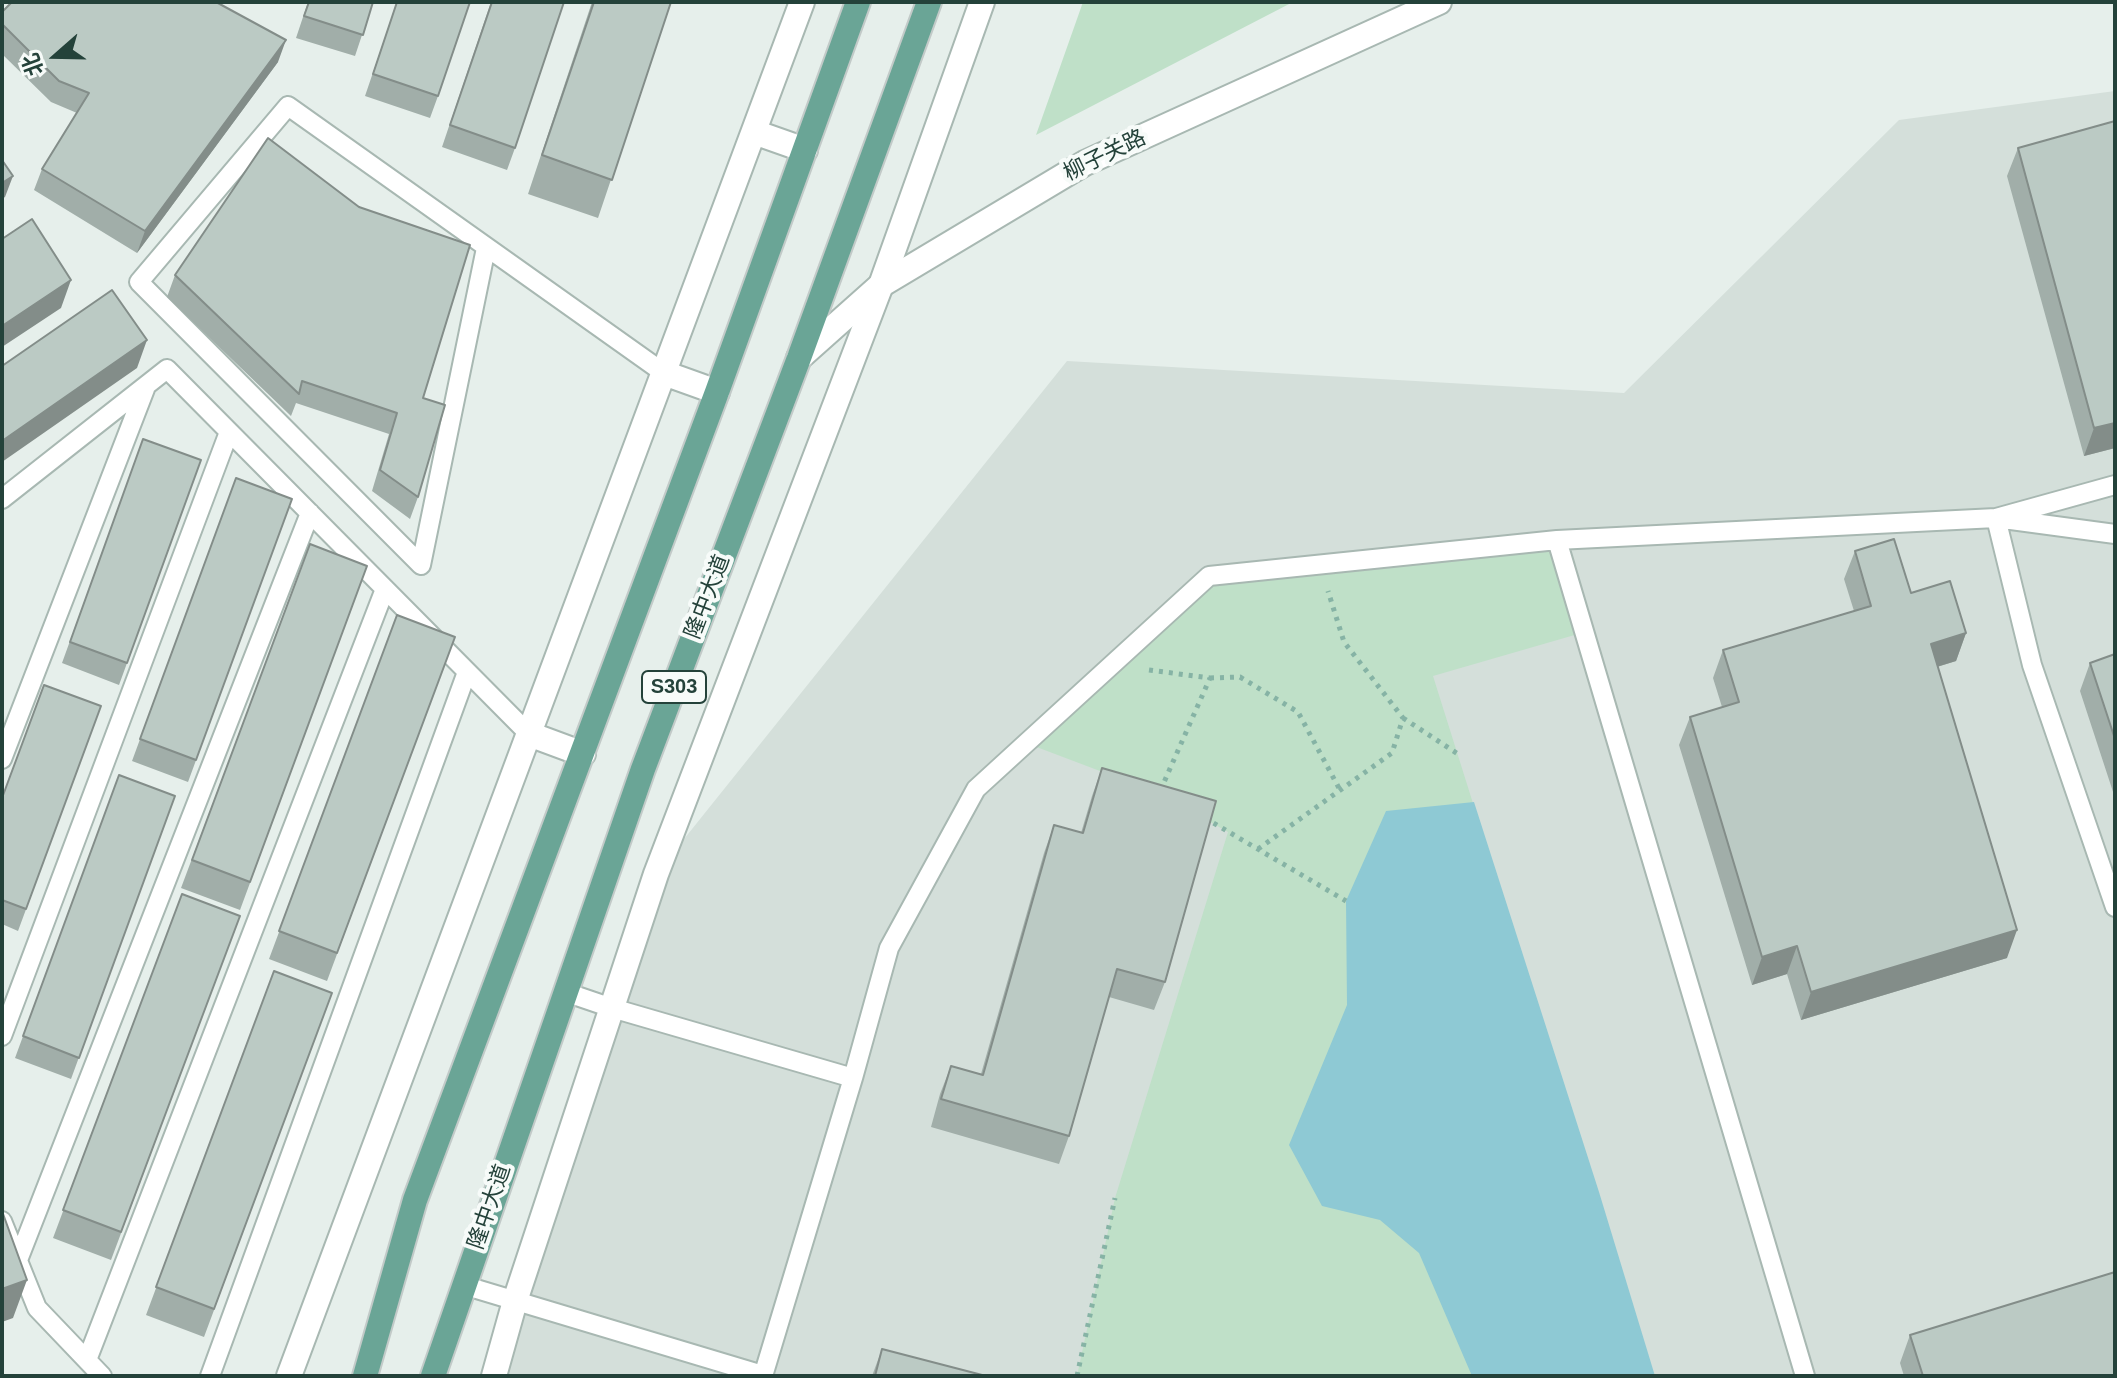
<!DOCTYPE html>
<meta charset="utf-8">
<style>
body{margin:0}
#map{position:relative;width:2117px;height:1378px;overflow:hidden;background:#e6efeb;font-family:Helvetica,"Noto Sans SC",sans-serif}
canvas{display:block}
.frame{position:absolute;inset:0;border:4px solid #24423a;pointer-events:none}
.north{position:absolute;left:16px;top:16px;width:80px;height:80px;-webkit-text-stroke:6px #f7fbf9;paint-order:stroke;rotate:250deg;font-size:22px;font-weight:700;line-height:32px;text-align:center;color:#24423a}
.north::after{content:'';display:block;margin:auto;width:28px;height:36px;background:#24423a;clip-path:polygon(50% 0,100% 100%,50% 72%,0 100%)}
</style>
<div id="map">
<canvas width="2117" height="1378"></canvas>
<div class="frame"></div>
<div class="north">北</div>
</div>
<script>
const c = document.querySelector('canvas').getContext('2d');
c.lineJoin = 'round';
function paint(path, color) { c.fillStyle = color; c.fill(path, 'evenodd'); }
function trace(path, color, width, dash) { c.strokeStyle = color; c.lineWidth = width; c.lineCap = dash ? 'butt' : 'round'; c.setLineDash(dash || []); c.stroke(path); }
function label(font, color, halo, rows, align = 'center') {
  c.font = font + ' Helvetica,"Noto Sans SC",sans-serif'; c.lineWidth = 8; c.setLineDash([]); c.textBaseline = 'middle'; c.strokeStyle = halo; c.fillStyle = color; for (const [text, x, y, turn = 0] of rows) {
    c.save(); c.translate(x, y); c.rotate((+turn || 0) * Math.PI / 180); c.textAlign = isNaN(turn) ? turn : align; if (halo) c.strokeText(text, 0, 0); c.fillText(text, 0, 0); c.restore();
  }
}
paint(new Path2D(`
 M2115 91V1376H489L656 874 1067 361 1624 393 1899 120Z`), '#d4dfda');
paint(new Path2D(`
 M1083 2H1293L1036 135Z
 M1557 540 1585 632 1433 676 1653 1376H1077L1115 1198 1228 832 1158 793 1026 743 1209 576Z`), '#bfe0c8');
paint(new Path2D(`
 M1474 802 1599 1192 1655 1376H1472L1419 1253 1380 1220 1322 1206 1289 1145 1347 1005 1346 901 1386 811Z`), '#8ec9d4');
const service = new Path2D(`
 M486 248 421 565 139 282 288 106 664 373
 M2115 485 1996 518 2032 665 2115 907
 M2 499 167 369 529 734
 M1557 540 1805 1376
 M2 759 145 389
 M565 992 612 1008 853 1078
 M2 1036 229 432
 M2 1221 37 1308 102 1376
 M18 1260 310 513
 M463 1285 763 1375
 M87 1360 385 589
 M210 1376 467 672
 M763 1376 853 1078 889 948 976 789 1209 576 1557 540 1996 518 2115 534`);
const minor = new Path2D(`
 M799 358 881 285 1085 163 1439 2`);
const tertiary = new Path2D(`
 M754 132 805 150
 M664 373 717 392
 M529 734 583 754
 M289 1376 802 2
 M494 1376 515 1301 656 874 881 285 982 2`);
const primary = new Path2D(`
 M365 1376 415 1200 717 392 858 2
 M433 1376 643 769 799 358 929 2`);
trace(service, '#a8b8b2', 22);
trace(minor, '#a8b8b2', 28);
trace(tertiary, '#a8b8b2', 28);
trace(primary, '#c2cac8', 28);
trace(new Path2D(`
 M1149 670 1210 678 1161 789
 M1210 678 1240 677 1298 712 1340 790
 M1403 718 1458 754
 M1205 818 1346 901
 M1258 849 1392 753 1403 718 1344 642 1328 591
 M1077 1376 1115 1198`), '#86b3a5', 5, [4, 6]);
trace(service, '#fff', 18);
trace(minor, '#fff', 24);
trace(tertiary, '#fff', 24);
trace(primary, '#6aa596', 24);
paint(new Path2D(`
 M308 2H373L355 56 296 38Z
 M397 2 438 96 430 118 365 96Z
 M491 2 515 148 507 170 442 147Z
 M592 2H671L598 218 528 194Z
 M2 12 278 62 137 253 34 190 42 169 77 113 51 102 2 54Z
 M2115 121V448L2084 456 2007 176 2018 148Z
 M175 275 423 398 418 497 410 519 372 491 389 434 296 403 291 416 167 297Z
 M143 439 201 460 119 685 62 663Z
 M236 478 292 499 188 782 132 761Z
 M310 544 367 566 240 910 181 888Z
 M1855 551 1966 633 1956 661 1937 667 2007 958 1801 1020 1787 974 1752 985 1679 745 1690 717 1722 707 1713 678 1723 650 1854 611 1844 579Z
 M397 615 455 637 327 981 269 959Z
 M2115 654V798L2080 691 2090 663Z
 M101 706 18 931 2 924V798Z
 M1102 768 1165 982 1154 1010 1109 997 1069 1136 1059 1164 931 1127 940 1094 951 1066 981 1074 1044 853 1054 825 1081 833 1092 796Z
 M119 775 175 796 71 1079 15 1058Z
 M182 894 240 916 111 1260 53 1238Z
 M274 971 332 993 204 1337 146 1315Z
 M1910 1335 2115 1376H1904L1900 1363Z
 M882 1349 986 1376H872Z`), '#a1aea9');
paint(new Path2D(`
 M286 40 278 62 137 253 145 231Z
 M13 176 5 197 2 199V183Z
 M71 280 61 308 2 347V326Z
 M147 340 137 368 2 462V441Z
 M2115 423V448L2084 456 2094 428Z
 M1966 633 1956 661 1920 672 1931 644Z
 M2017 930 2007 958 1801 1020 1811 992Z
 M1797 946 1787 974 1752 985 1762 957Z
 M27 1280 13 1318 2 1322V1289Z`), '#838d89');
const building = new Path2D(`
 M12 2H216L286 40 145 231 42 169 89 93 59 81 2 24V12Z
 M309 2H373L363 35 304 16Z
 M397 2H470L438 96 373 74Z
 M492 2H564L515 148 450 125Z
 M594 2H671L612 180 542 155Z
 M2115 121V423L2094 428 2018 148Z
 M268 138 359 207 470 245 423 398 445 405 418 497 380 470 397 413 302 381 299 394 175 275Z
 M2 160 13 176 2 183Z
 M32 219 71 280 2 326V239Z
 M112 290 147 340 2 441V366Z
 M143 439 201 460 127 663 70 642Z
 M236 478 292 499 196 760 140 739Z
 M1894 539 1911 593 1950 581 1966 633 1931 644 2017 930 1811 992 1797 946 1762 957 1690 717 1739 702 1723 650 1871 606 1855 551Z
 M310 544 367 566 250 882 192 860Z
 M397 615 455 637 337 953 279 931Z
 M2115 654V739L2090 663Z
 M44 685 101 706 26 909 2 900V798Z
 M1102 768 1216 801 1165 982 1117 969 1069 1136 941 1099 951 1066 983 1075 1054 825 1083 833Z
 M119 775 175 796 79 1058 23 1036Z
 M182 894 240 916 121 1232 63 1210Z
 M274 971 332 993 214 1309 156 1287Z
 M2 1211 27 1280 2 1289Z
 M2115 1272V1376H1923L1910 1335Z
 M882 1349 986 1376H875Z`);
paint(building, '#bbcac4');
trace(building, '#838d89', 2);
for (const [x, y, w] of [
 [674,687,64]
]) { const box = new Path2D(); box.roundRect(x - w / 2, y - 16, w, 32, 6); c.fillStyle = '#f7fbf9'; c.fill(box); trace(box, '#24423a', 2); }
label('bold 20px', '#24423a', null, [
 ["S303",674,687]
]);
label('22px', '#24423a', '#f7fbf9', [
 ["柳子关路",1105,156,-26],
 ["隆中大道",708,597,-69],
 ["隆中大道",490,1207,-71]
]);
</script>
